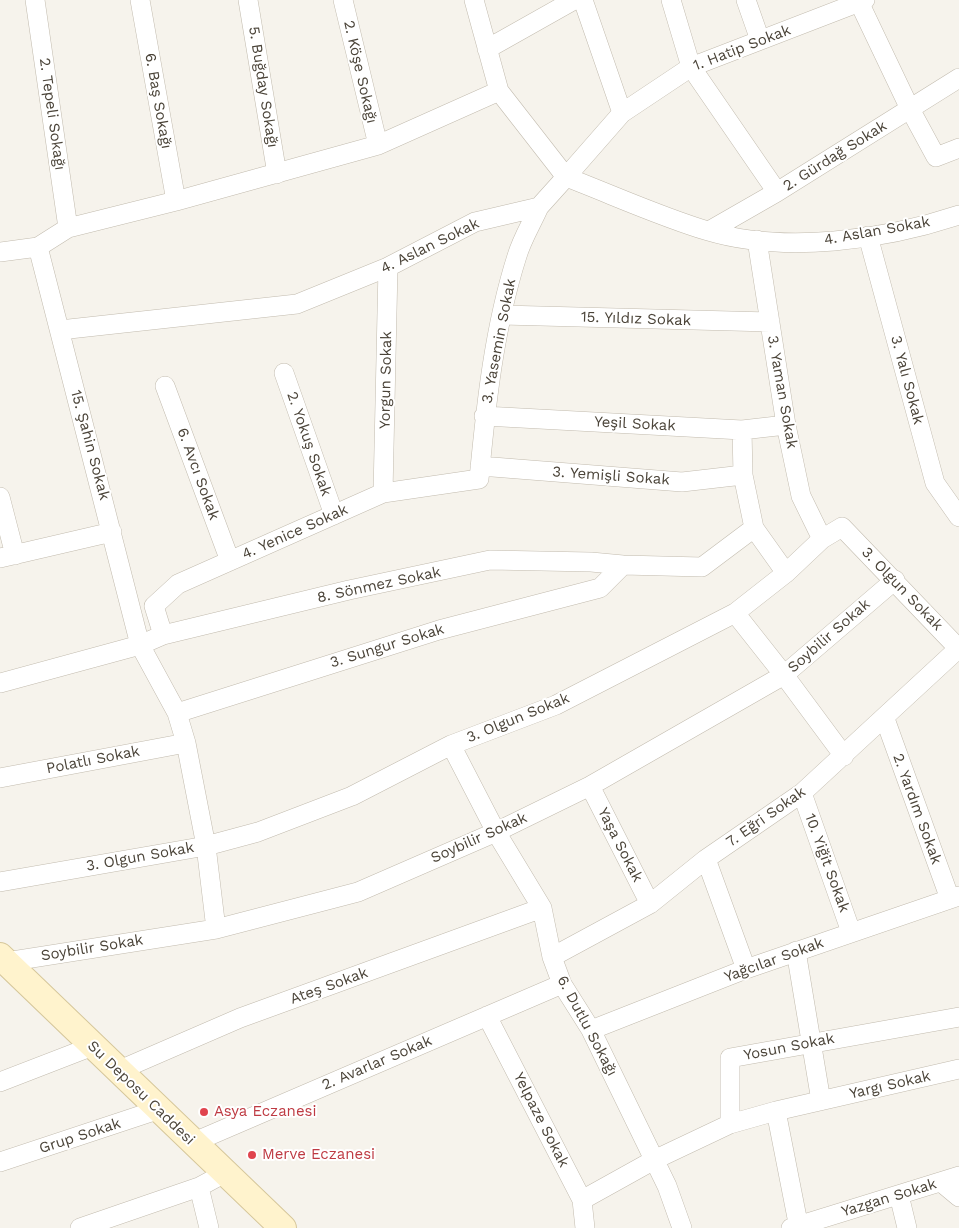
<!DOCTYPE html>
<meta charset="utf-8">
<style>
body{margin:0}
canvas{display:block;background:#f6f3ec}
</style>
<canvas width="959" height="1228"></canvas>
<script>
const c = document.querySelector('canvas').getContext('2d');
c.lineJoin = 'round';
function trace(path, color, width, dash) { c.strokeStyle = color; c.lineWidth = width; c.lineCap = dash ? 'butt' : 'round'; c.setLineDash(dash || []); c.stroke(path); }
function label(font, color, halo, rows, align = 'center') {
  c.font = font + ' "Work Sans",sans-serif'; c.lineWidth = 4; c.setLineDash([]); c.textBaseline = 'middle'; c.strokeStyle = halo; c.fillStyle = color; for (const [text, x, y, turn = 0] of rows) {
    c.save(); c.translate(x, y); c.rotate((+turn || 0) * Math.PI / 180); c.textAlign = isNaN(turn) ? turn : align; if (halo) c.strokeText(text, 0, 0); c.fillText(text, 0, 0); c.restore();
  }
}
const minor = new Path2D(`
 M35 0 68 228
 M140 0 176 201
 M248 0 277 174
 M343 0 378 145
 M474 0 499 91 566 177 622 113 691 67 865 0
 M583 0 622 113
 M671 0 691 67 777 192
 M746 0 760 40
 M858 0 910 109 936 157 959 148
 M487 49 574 0
 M709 231 777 192 959 78
 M868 236 935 483 959 517
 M757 240 786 425 801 496 822 539
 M38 247 140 645 177 713 186 743 206 846 216 929
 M0 252 38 247 68 228 176 201 378 145 499 91
 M502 315 770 322
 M60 330 297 304 388 267 475 222 539 207 566 177C613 195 661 217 708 231 785 254 884 240 959 215
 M284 373 334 515
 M165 386 230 561
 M484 416 742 430 786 425
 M742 430 743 475 754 528 786 573
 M480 466 682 482 743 475
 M383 493 388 267
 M0 497 15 555
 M0 558 112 532
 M735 613 784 675 844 756
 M163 635 154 606 178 584 383 493 479 479C486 405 494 328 517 256 522 239 532 223 539 207
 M0 683 140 645 163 635 349 590 490 560 591 562 623 565 702 567 754 528
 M177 713 439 630 600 588 623 565
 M885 719 950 899
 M451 745 496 832 542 908 552 957 562 984 591 1030 667 1186 682 1228
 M0 778 186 743
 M590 786 650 904
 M802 793 851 932
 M706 859 746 969
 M0 882 206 846 258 832 352 796 451 745 556 705 735 613 786 573 822 539 842 527 959 649
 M796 951 821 1101
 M552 957 650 904 706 859 802 793 959 648
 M6 962 216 929 358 892 496 832 590 786 784 675 895 580
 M487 1016 582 1200 585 1228
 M591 1030 746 969 959 896
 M120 1070 240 1018 542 908
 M0 1082 93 1046
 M776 1111 799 1228
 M730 1124 776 1111 959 1069
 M192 1143 562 984
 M0 1162 160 1109
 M941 1182 959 1197
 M199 1187 209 1228
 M899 1195 907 1228
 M582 1200 654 1160 730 1124V1058L959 1017
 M80 1228 199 1187 225 1173
 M791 1228 959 1176`);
const secondary = new Path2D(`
 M0 956 283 1228`);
trace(minor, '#c2bbae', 20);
trace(secondary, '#d6c79b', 28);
trace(minor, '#fff', 19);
trace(secondary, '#fff3cd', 26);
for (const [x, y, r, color] of [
 [204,1112,5,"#e0444e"],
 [252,1155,5,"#e0444e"]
]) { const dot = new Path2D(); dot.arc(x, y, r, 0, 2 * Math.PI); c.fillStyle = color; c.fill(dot); trace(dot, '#fff', 2); }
label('15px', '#4b4439', '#fff', [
 ["1. Hatip Sokak",742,48,-21],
 ["2. Köşe Sokağı",360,72,77],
 ["5. Buğday Sokağı",263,87,81],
 ["6. Baş Sokağı",158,101,80],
 ["2. Tepeli Sokağı",52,114,82],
 ["2. Gürdağ Sokak",835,156,-32],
 ["4. Aslan Sokak",877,231,-10],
 ["4. Aslan Sokak",430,246,-26],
 ["15. Yıldız Sokak",636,319,2],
 ["3. Yasemin Sokak",499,341,-79],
 ["Yorgun Sokak",386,380,-89],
 ["3. Yalı Sokak",907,380,75],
 ["3. Yaman Sokak",782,392,80],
 ["Yeşil Sokak",635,424,3],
 ["2. Yokuş Sokak",309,444,71],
 ["15. Şahin Sokak",90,445,75],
 ["6. Avcı Sokak",198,474,70],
 ["3. Yemişli Sokak",611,476,4],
 ["4. Yenice Sokak",295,532,-24],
 ["8. Sönmez Sokak",379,585,-12],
 ["3. Olgun Sokak",902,589,46],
 ["Soybilir Sokak",829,636,-41],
 ["3. Sungur Sokak",387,646,-17],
 ["3. Olgun Sokak",518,718,-22],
 ["Polatlı Sokak",93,760,-11],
 ["2. Yardım Sokak",917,809,70],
 ["7. Eğri Sokak",766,817,-35],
 ["Soybilir Sokak",479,838,-24],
 ["Yaşa Sokak",620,845,63],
 ["3. Olgun Sokak",140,857,-10],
 ["10. Yiğit Sokak",827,863,70],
 ["Soybilir Sokak",92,948,-9],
 ["Yağcılar Sokak",774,960,-20],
 ["Ateş Sokak",329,986,-20],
 ["6. Dutlu Sokağı",587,1026,62],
 ["Yosun Sokak",789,1047,-11],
 ["2. Avarlar Sokak",377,1063,-23],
 ["Yargı Sokak",890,1085,-13],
 ["Su Deposu Caddesi",141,1093,44],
 ["Yelpaze Sokak",541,1120,63],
 ["Grup Sokak",80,1136,-18],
 ["Yazgan Sokak",889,1198,-17]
]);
label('15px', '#be3a42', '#fff', [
 ["Asya Eczanesi",214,1112],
 ["Merve Eczanesi",262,1155]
], 'left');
</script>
